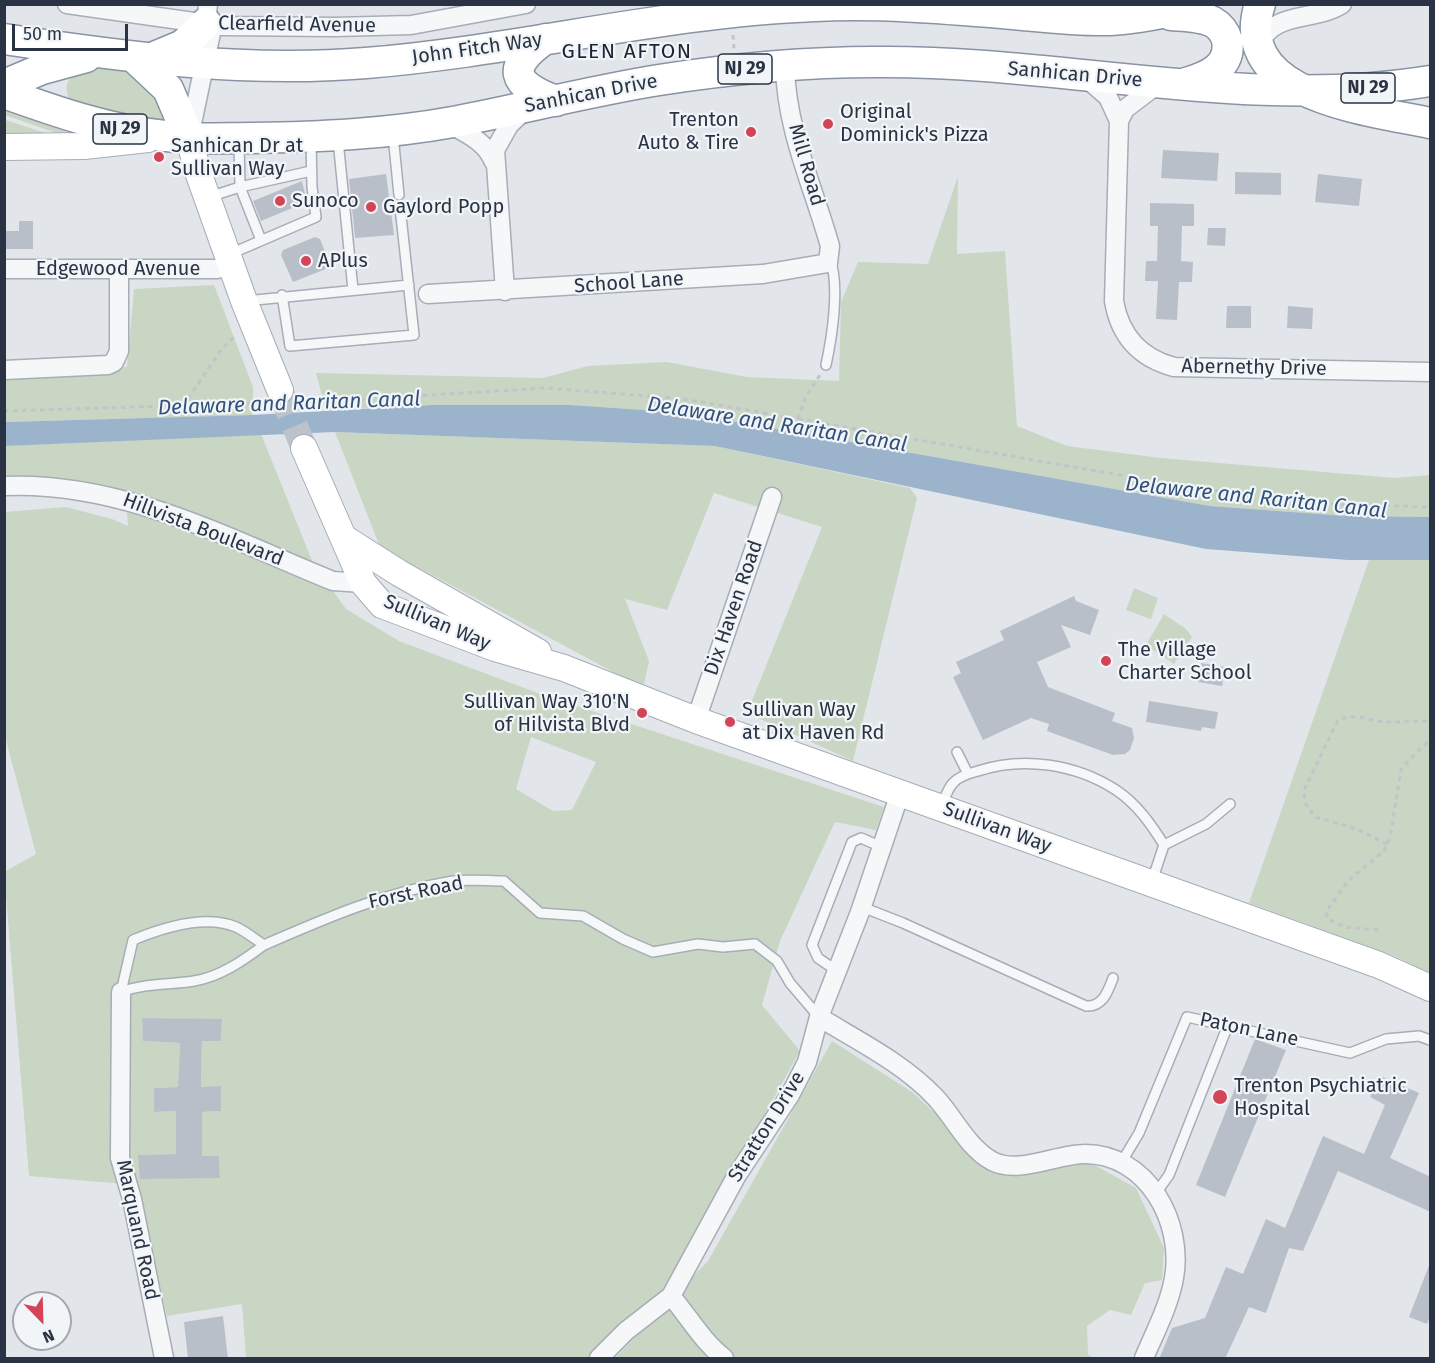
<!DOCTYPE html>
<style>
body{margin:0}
#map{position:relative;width:1435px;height:1363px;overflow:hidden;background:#e2e6eb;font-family:"Fira Sans",sans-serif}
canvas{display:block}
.frame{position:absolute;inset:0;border:6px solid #293344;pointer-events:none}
.north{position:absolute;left:12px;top:1291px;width:60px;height:60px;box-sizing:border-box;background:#f2f5f8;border:2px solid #a2a7b0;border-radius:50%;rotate:157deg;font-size:16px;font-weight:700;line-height:24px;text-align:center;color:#293344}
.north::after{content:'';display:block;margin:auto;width:21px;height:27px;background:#d44457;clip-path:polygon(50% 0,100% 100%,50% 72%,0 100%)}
.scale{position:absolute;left:12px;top:24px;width:116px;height:27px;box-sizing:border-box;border:3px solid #293344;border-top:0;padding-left:8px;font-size:18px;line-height:21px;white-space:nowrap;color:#293344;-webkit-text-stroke:4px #f2f5f8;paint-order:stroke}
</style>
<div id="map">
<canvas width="1435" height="1363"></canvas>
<div class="frame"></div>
<div class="north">N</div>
<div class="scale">50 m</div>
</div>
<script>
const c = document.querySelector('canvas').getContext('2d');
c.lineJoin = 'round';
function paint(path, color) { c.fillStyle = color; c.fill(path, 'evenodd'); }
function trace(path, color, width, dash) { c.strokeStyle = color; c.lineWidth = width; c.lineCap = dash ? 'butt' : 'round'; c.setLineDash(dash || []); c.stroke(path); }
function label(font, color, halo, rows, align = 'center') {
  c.font = font + ' "Fira Sans",sans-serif'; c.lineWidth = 4.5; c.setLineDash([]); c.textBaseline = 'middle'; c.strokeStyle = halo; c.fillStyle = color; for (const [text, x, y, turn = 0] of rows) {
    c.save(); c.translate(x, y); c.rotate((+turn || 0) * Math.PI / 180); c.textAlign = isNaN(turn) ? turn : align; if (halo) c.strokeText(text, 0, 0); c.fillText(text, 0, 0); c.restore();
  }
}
paint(new Path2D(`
 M119 68 145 77 174 126 72 105C52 67 95 69 119 68Z
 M5 110 81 137 57 135 56 133 5 115Z
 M5 120 52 135 5 138Z
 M958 176 957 254 1005 251 1017 426 1067 446 1161 458 1394 478 1430 475V517L1346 516 1210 506 687 413 571 405H432L326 410 316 373 543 378 588 366 667 362 747 377 839 381 841 302 858 262 928 264Z
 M214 285 253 387V415L5 422 4 375 127 367 134 289Z
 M335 432 715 446 910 488 917 498 853 761 747 713 822 527 714 493 667 610 625 599 649 661 643 688 380 547Z
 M261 434 313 563 346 609 399 641 543 695 884 807 876 830 835 822 780 941 762 1005 800 1051 670 1284 587 1358H246L242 1304 167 1316 137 1185 29 1176 4 872 36 854 5 736V512L66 507 112 519 128 526 126 500 5 495 4 446ZM531 737 596 762 572 810 553 811 516 789ZM142 1018 222 1020 221 1041H202L201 1087H221V1111L202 1112V1156H219L220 1178H140L139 1155 176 1154V1111L154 1112V1088L178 1087 180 1043 143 1041Z
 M1369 560H1430V974L1395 956 1249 903Z
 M1134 588 1158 598 1151 619 1126 610Z
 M1164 614 1186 629 1192 637 1174 664 1146 645Z
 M832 1041 912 1092 951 1128 990 1169H1047L1089 1162 1136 1188 1164 1248 1162 1280 1145 1283 1131 1315 1110 1310 1087 1326 1088 1354 1093 1358H615L708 1261Z`), '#c8d6c3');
paint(new Path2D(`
 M432 405H571L687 413 1210 506 1346 516 1430 517V560H1348L1206 549 715 446 335 432 5 446V422L253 415Z`), '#9cb3cc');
paint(new Path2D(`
 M1163 150 1219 153 1217 181 1161 178Z
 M1235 172 1281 173V195L1235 194Z
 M386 174 394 235 355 238 349 179Z
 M1318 174 1362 179 1359 206 1315 202Z
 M302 181 307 202 261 221 253 201Z
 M1150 203 1194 204V226H1182L1181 261 1193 262 1192 282H1179L1177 320 1156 319 1158 281H1145L1146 261H1157L1158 226H1150Z
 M19 221H33V249H4V231H19Z
 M1208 228H1226L1225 246 1207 245Z
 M315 237 320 239 331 267 293 282 281 255 283 250Z
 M1227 306H1251V328H1226Z
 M1288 306 1313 308 1312 329 1287 328Z
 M1074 596 1076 601 1099 610 1090 635 1061 625 1071 647 1037 662 1048 687 1115 713 1112 721 1132 728 1134 738 1130 750 1125 754 1113 755 1047 731 1049 724 1031 718 983 740 953 677 961 673 956 662 1004 640 1000 631Z
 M1201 663 1225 667 1222 686 1198 682Z
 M1149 701 1218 712 1215 729 1202 727 1201 731 1146 722Z
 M142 1018 222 1019 221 1041H202L201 1087 221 1086V1111L202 1112V1156H219L220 1178 140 1179 138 1155 176 1154V1111L154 1112V1088L178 1087 180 1043 143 1041Z
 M1255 1039 1286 1050 1225 1197 1196 1185Z
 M1380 1076 1419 1093 1390 1158 1431 1177V1212L1338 1171 1303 1251 1289 1248 1266 1313 1249 1307 1225 1359H1159L1172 1328 1205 1318 1226 1267 1243 1274 1266 1219 1285 1228 1323 1136 1364 1154 1385 1105 1370 1097Z
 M1430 1263 1431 1315 1427 1324 1409 1317Z
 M223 1316 228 1359H188L184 1322Z`), '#b9bfc9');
trace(new Path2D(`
 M280 390 304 448`), '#bdc2ca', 26, [26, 13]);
const service = new Path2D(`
 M393 135 399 195
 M338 140 353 290
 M209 197 240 187 239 143
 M261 240 240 187 311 171
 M230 254 316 217 312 187 311 142
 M282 295 290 346 414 335 400 207
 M245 301 409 285
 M826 365C832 337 840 286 830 259
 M957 752 968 774
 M941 807C944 800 948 788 953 783 959 776 970 773 978 771 1023 756 1076 764 1116 790 1137 804 1151 824 1164 845
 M1152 881 1164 845 1206 824 1230 804
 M862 907 903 923 1086 1006C1103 1007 1108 991 1113 978
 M837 971 818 958 812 945 852 842 861 838 882 847
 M121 992 133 940C162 928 205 914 236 927 245 931 255 939 264 945 326 918 386 892 453 881 469 879 488 881 504 881L540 913 583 916 623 939 653 952 698 944 723 947 755 944 777 961 790 983 819 1017
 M121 992C145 983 170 985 194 981 220 977 244 960 264 945
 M1121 1163 1139 1133 1187 1017 1350 1053 1386 1039 1419 1036 1430 1040
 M1156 1193 1169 1175 1228 1025`);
const minor = new Path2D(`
 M67 4 222 26 335 27 411 25 526 4
 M1259 45C1273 10 1315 22 1342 4
 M1084 76 1108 97 1119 121 1114 301C1120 336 1140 358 1174 367L1430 372
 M1119 121 1125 109 1158 84
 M449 124C468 134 486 142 494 162
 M190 133 211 33 206 23 208 4
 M4 269H217L232 266
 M505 291 495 150 509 125 526 109
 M428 294 763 274 828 263 830 246C813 186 786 129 785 66
 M4 370 108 365 114 362 119 351V269
 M4 486C122 481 227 538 333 581L363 583
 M696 720 772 497
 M121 992 120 1158 132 1199 164 1358
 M819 1017C858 1041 903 1063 935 1097 954 1117 967 1147 992 1161 1019 1175 1056 1154 1085 1154 1147 1154 1184 1222 1174 1278 1169 1306 1155 1332 1144 1358
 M671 1296C689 1317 703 1342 724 1358
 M599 1358 626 1331 671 1296 737 1175 790 1095 807 1062 819 1017 860 912 900 793`);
const secondary = new Path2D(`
 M189 138 198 172 244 301 280 390
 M4 147 84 146 148 139
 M304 448 363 583 382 605 495 648 564 668 696 720 1379 965 1430 988
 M344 538 399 573 538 652`);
const trunk = new Path2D(`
 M1260 4C1230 97 1370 110 1430 123
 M1171 15C1185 16 1201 16 1213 22 1220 26 1225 33 1227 40 1232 67 1207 77 1186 83
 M4 39C124 57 244 73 366 63 516 51 663 12 815 6 877 3 940 8 1002 13 1038 16 1074 21 1110 20 1141 18 1170 12 1200 4
 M545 39C505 67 512 85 556 101
 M135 58 168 89 189 138
 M152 58 183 45 206 23
 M4 85 42 69 86 57
 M4 93C57 112 109 130 165 136 193 140 223 138 251 138 319 137 387 134 453 122 522 109 590 91 659 80 730 69 803 62 875 62 1060 60 1246 111 1430 81`);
trace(service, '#a7adb6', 12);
trace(minor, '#a7adb6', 21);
trace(secondary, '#a7adb6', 28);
trace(trunk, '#8993a3', 33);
trace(new Path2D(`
 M733 35 734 49
 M315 402 546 388 684 399 1194 488 1330 504 1430 507
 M183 406 221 350 236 335
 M4 411 264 403
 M798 419 806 396 820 375
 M1387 844 1354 828 1315 817 1305 803 1304 790 1337 722C1353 710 1370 722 1387 722 1402 722 1416 721 1430 721
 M1378 930 1345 927 1328 919 1326 912 1348 881 1384 851 1390 837 1401 770 1410 759 1430 740`), '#c1c4ca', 3, [4.5, 4.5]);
trace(service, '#f6f7f9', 9);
trace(minor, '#f6f7f9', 18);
trace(secondary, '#fff', 26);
trace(trunk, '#fff', 30);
trace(new Path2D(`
 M264 403 315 402`), '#c1c4ca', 3, [4.5, 4.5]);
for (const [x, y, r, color] of [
 [828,124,6,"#d44457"],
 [751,132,6,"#d44457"],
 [159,157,6,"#d44457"],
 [280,201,6,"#d44457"],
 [371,207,6,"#d44457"],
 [306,261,6,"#d44457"],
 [1106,661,6,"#d44457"],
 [642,713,6,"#d44457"],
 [730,722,6,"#d44457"],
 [1220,1097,8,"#d44457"]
]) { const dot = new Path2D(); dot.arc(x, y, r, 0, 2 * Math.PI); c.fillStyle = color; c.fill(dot); trace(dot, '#f2f5f8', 2); }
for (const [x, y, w] of [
 [745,69,54],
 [1368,88,54],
 [120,129,54]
]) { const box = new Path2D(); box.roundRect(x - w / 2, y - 15, w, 30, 4.5); c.fillStyle = '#f2f5f8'; c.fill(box); trace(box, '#293344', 1.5); }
label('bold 18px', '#293344', null, [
 ["NJ 29",745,69],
 ["NJ 29",1368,88],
 ["NJ 29",120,129]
]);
label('20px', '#293344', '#f2f5f8', [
 ["Clearfield Avenue",297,25,1],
 ["John Fitch Way",477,49,-8],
 ["Sanhican Drive",1075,75,5],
 ["Sanhican Drive",591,94,-11],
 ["Mill Road",806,165,74],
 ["Edgewood Avenue",118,269],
 ["School Lane",629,283,-4],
 ["Abernethy Drive",1254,368,1],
 ["Hillvista Boulevard",203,530,21],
 ["Dix Haven Road",734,608,-71],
 ["Sullivan Way",437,623,23],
 ["Sullivan Way",997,828,20],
 ["Forst Road",416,893,-12],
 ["Paton Lane",1249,1030,12],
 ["Stratton Drive",767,1127,-58],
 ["Marquand Road",137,1230,78]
]);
label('20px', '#293344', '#f2f5f8', [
 ["Original",840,112],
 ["Dominick's Pizza",840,135],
 ["Trenton",739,120,"right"],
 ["Auto & Tire",739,143,"right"],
 ["Sanhican Dr at",171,146],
 ["Sullivan Way",171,169],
 ["Sunoco",292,201],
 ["Gaylord Popp",383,207],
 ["APlus",318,261],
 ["The Village",1118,650],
 ["Charter School",1118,673],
 ["Sullivan Way 310'N",630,702,"right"],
 ["of Hilvista Blvd",630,725,"right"],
 ["Sullivan Way",742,710],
 ["at Dix Haven Rd",742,733],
 ["Trenton Psychiatric",1234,1086],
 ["Hospital",1234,1109]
], 'left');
c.letterSpacing = '1.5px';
label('21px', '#1c2435', '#f2f5f8', [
 ["GLEN AFTON",627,52]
]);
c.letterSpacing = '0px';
label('italic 21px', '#32517a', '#f2f5f8', [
 ["Delaware and Raritan Canal",289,404,-2],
 ["Delaware and Raritan Canal",777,425,9],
 ["Delaware and Raritan Canal",1256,498,6]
]);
</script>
